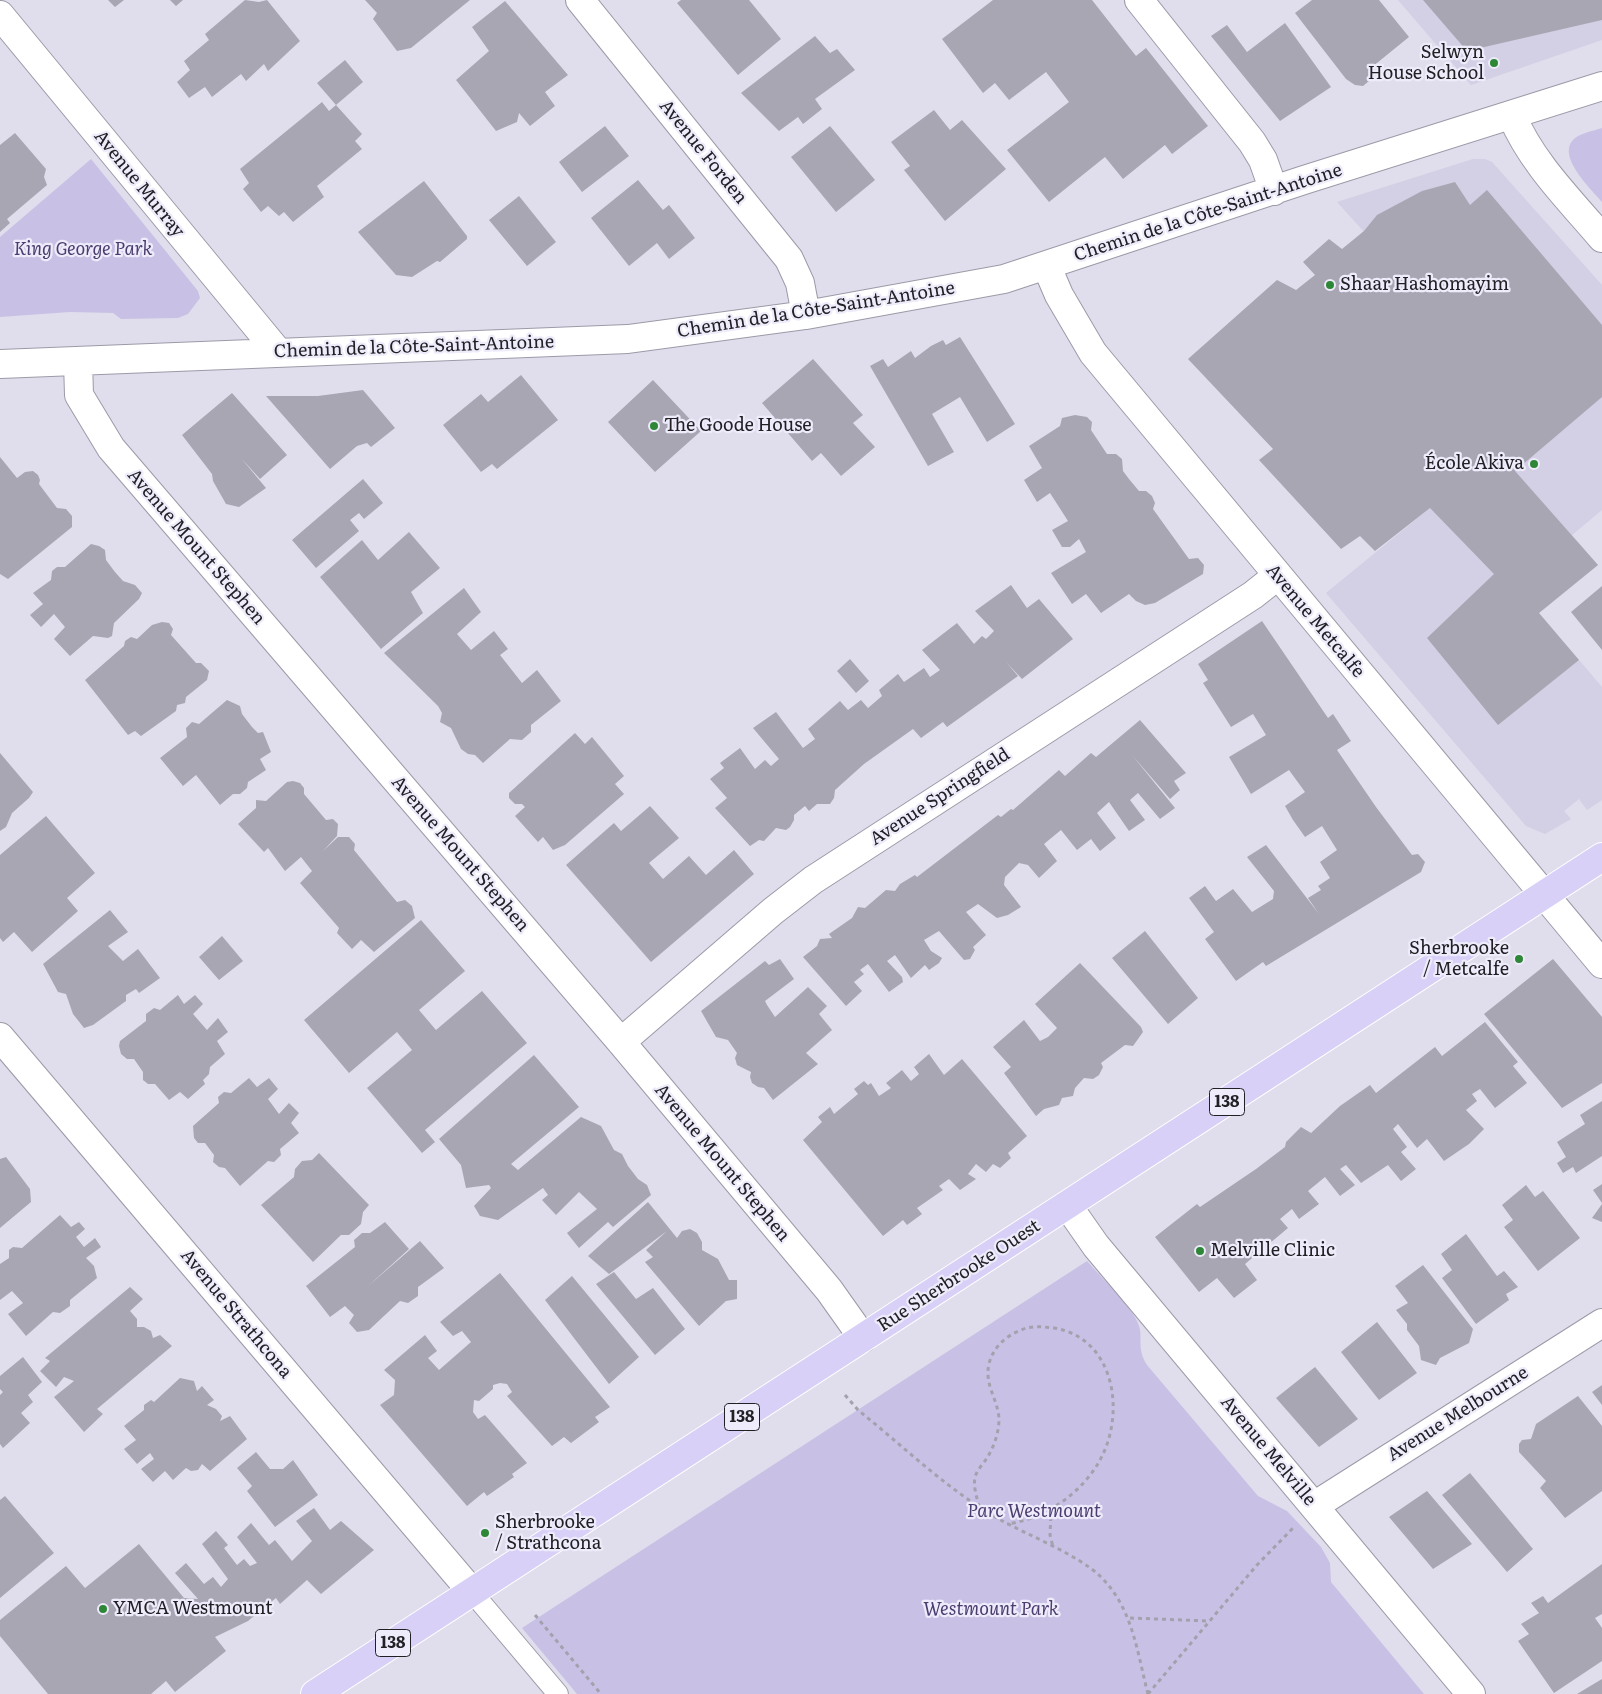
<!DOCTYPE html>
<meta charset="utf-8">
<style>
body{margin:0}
canvas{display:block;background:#e0ddec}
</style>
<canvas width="1602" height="1694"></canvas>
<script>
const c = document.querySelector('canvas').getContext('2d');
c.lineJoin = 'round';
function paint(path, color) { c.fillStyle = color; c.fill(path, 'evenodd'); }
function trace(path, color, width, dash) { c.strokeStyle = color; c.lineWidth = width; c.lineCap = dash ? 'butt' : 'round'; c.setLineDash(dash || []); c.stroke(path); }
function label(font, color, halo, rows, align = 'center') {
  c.font = font + ' Literata,serif'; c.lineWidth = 4.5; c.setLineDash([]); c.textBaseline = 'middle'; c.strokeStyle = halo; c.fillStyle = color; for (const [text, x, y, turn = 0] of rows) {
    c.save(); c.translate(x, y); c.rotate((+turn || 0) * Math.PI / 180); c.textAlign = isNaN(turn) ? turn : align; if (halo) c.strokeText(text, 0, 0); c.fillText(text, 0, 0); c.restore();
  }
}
paint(new Path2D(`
 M1398 0H1602V40L1471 85Z
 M1473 159H1485L1492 162 1602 285V510L1572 535 1598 565 1539 613 1602 687V800L1587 810 1579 799 1564 811 1571 819 1545 834 1526 826 1326 593 1430 508 1395 266 1337 202Z`), '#d3cfe5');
paint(new Path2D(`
 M1602 128V202C1591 189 1557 157 1573 140 1580 133 1593 131 1602 128Z
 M91 159 198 291 200 298 188 314 178 318 121 319 113 313 70 312 0 317V237Z
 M1087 1261C1101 1277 1128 1303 1137 1321 1145 1337 1135 1345 1147 1365L1258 1496 1287 1511 1321 1547 1330 1563 1331 1582 1424 1694H577L522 1628Z`), '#c9c1e5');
paint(new Path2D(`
 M108 0H124L115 7Z
 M170 0H183L176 6Z
 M245 0 259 2 267 0 300 41 268 71 264 64 246 81 241 74 212 97 205 87 189 98 177 82 190 70 184 61 209 40 205 34Z
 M365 0H470L411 48 397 51 373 19 377 13Z
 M681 0H749L781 39 738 75 677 3Z
 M993 0H1092L1136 56 1146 48 1208 126 1172 154 1165 145 1123 179 1105 157 1049 202 1007 150 1069 102 1046 72 1009 100 995 83 983 93 942 39Z
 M1312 0H1379L1409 37 1372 67 1369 81 1363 86 1355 85 1346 79 1295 13Z
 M1423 0H1602V20L1467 51Z
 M505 1 568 75 545 92 555 106 530 126 519 113 517 122 496 131 456 80 489 51 472 27Z
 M1285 23 1331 87 1280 121 1211 36 1227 25 1247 52Z
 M815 36 830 53 837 49 855 70 815 99 822 109 803 124 798 117 779 131 741 93Z
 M345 60 363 82 336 105 362 134 355 141 362 149 317 186 324 197 293 222 284 212 279 216 268 206 261 212 243 189 249 183 240 169 322 102 329 111 336 105 317 83Z
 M934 110 950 130 962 120 1006 169 945 221 904 170 910 166 891 142Z
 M605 126 629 156 582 192 559 162Z
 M830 126 875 180 836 212 791 157Z
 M15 133 46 169 44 177 47 185 7 219 10 223 0 232V145Z
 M638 180 663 210 669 205 695 238 669 259 657 243 629 266 591 218Z
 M424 181 467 236V239L440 262 437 261 412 277 396 275 358 232Z
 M1455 182 1470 205 1487 190 1602 325V397L1515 471 1598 565 1539 613 1579 660 1498 725 1427 638 1494 574 1430 508 1375 551 1360 536 1341 549 1259 460 1273 449 1188 359 1277 280 1296 290 1315 275 1303 262 1329 239 1342 249 1364 231 1377 215 1422 191Z
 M519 196 556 242 527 266 489 220Z
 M960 337 1015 424 987 442 960 397 932 414 954 452 928 466 870 366 883 359 888 367 911 351 915 358 931 346 943 340 946 345Z
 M813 359 863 415 853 423 875 447 841 476 821 453 812 461 762 403Z
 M521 375 558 420 497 469 492 464 481 472 443 425 481 394 488 402Z
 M653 380 701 431 655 472 608 422Z
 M363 390 395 428 371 447 367 443 357 446 330 469 266 396H318Z
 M232 393 287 455 260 479 241 458 266 488 239 507 226 504 213 481 212 474 182 435Z
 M1075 415 1087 417 1092 422 1091 430 1107 454H1116L1122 459 1123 471 1129 479 1139 491H1146L1152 496 1155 503 1153 509 1189 559 1198 558 1204 565 1203 574 1155 603 1145 605 1136 601 1129 594 1101 613 1086 594 1072 604 1051 573 1086 552 1079 539 1070 547H1062L1052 530 1068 521 1050 493 1037 502 1024 480 1042 468 1029 446 1060 426 1062 418Z
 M0 457 17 478 25 472 33 471 38 475 40 480 39 484 57 508 66 509 72 516V527L8 579 0 574Z
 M363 479 383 503 364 519 359 513 350 520 359 531 316 568 292 540Z
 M409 532 440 568 411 592 423 613 381 649 320 577 362 540 378 560Z
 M91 544 99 546 105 550 106 560 115 572 123 581 135 585 142 593 139 599 114 623 112 636 108 638 93 636 70 656 54 639 65 627 54 614 41 627 30 615 43 604 33 593 51 580 52 571 57 567H65Z
 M1011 585 1027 608 1039 599 1073 639 1022 679 1006 662 1018 676 947 727 943 722 921 738 913 729 864 764 835 790 834 798 830 804H817L809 811 805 806 794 815V820L790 827 786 830 776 828 764 841 759 840 750 846 715 808 727 798 710 779 724 768 720 763 740 748 755 769 765 760 771 766 779 759 753 728 776 712 803 748 815 739 808 729 840 701 848 710 861 700 868 708 882 696 879 690 898 674 904 682 924 668 930 677 940 670 922 650 957 623 974 644 982 636 986 639 994 631 975 611Z
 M1602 586V650L1571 612Z
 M464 588 481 612 457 634 471 650 494 631 508 649 500 655 522 683 537 670 561 701 531 725V732L522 740 510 739 483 763 475 755 468 754 461 749 451 728 440 722 442 713 438 706 384 653Z
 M1262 621 1328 718 1333 714 1351 741 1337 750 1376 807 1412 855 1418 854 1425 862 1421 872 1266 966 1263 962 1236 981 1205 939 1214 932 1189 898 1205 886 1216 901 1233 889 1252 912 1273 899 1274 891 1247 857 1266 845 1319 914 1308 898 1321 890 1318 886 1330 878 1320 862 1337 850 1322 826 1305 837 1293 820 1285 806 1305 792 1289 770 1251 794 1229 757 1266 735 1253 714 1231 727 1203 683 1208 680 1198 664Z
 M162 622 169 623 173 629 171 635 196 663H201L209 671 207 680 186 697 185 703 177 705 176 711 141 736 135 731 128 735 85 680 124 646 125 641 131 637 137 639 152 625Z
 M850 659 869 681 856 693 837 671Z
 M227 700 240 706 242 714 252 727 258 733 263 732 271 752 260 759 266 770 248 782 247 788 240 794H233L220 805 196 775 183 786 160 758 187 737 186 728 192 722 199 724Z
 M1140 720 1186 773 1174 781 1180 790 1170 799 1132 755 1175 808 1160 819 1138 793 1130 800 1145 820 1129 831 1109 802 1097 813 1116 838 1100 851 1091 839 1077 850 1061 830 1044 844 1057 861 1039 878 1028 865 1019 863 1005 877 1004 885 1021 907 1008 915 997 918 978 904 966 912 986 935 973 947 975 950 970 959 964 960 939 931 924 940 931 951 942 958 939 963 929 970 925 965 911 978 895 955 887 961 902 977 903 982 889 992 868 964 860 970 864 974 854 982 862 991 846 1006 803 957 817 946 820 939 832 938 829 934 852 918 858 907 865 908 886 890 895 891 900 884 915 875 917 877 998 815 1001 817 1011 809 1013 810 1059 770 1065 776 1091 753 1096 757Z
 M575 733 585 744 592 737 624 776 615 784 624 794 565 845 553 850 543 837 538 842 515 816 525 807 522 804H515L509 798V793Z
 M0 753 33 792 29 798 12 813 6 827 0 831Z
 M293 781 300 783 304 788V794L326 820 333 819 338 824 337 836 323 851 338 837H349L355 844 354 850 386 889 397 902 405 900 412 906 415 918 374 952 361 940 352 949 337 933 339 928 300 883 312 871 301 857 285 871 268 848 264 852 238 824 256 808V800L266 801 287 782Z
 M650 806 679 838 649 863 663 879 689 856 706 875 734 850 754 874 651 962 566 865 614 823 621 831Z
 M46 816 95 873 67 898 78 911 32 952 14 932 3 942 0 938V855Z
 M110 910 128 932 108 946 123 961 138 949 160 978 139 993 136 989 126 995V1001L93 1025 84 1028 73 1014 66 994 58 992 43 964Z
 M421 920 465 971 419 1010 436 1030 482 991 527 1043 425 1130 435 1142 422 1153 367 1088 412 1050 397 1032 349 1073 304 1020Z
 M1145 931 1198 998 1168 1024 1112 958Z
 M222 936 243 961 219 980 199 957Z
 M780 959 794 979 765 1001 767 1005 775 1017 808 987 827 1006 819 1014 832 1030 806 1053 818 1064 773 1100 764 1088 758 1087 752 1083 750 1077 751 1072 737 1065 735 1058 737 1053 728 1040 716 1037 701 1011 765 961 769 965Z
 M1553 959 1602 1017V1083L1562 1108 1484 1014Z
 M1080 963 1141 1027 1143 1032 1133 1046 1125 1045 1101 1063 1103 1067 1099 1075 1093 1079 1084 1078 1075 1088 1073 1096 1062 1098 1059 1105 1044 1109 1036 1116 1004 1073 1011 1067 993 1047 1024 1020 1040 1041 1048 1037 1057 1028 1035 1004Z
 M178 995 184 1004 195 995 203 1004 193 1014 207 1030 218 1018 228 1032 217 1041 225 1054 210 1067 209 1074 203 1080 205 1084 188 1099 180 1092 169 1100 155 1084H148L143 1080V1072L134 1059H127L121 1054 119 1046 120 1041 146 1021V1014L154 1008 160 1010Z
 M1485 1022 1518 1062 1513 1066 1527 1083 1495 1108 1480 1089 1472 1094 1477 1101 1466 1110 1484 1129 1469 1144 1444 1161 1427 1139 1417 1148 1398 1124 1393 1129 1407 1147 1401 1152 1416 1169 1401 1181 1388 1165 1361 1183 1346 1165 1340 1169 1355 1185 1340 1196 1325 1177 1308 1191 1319 1204 1299 1219 1292 1209 1280 1219 1288 1228 1245 1264 1257 1280 1234 1298 1217 1278 1199 1292 1155 1237 1197 1204 1200 1207 1256 1169 1285 1147 1286 1142 1301 1127 1311 1133 1340 1106 1370 1085 1376 1093 1435 1047 1442 1056Z
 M929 1054 944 1075 962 1059 1027 1136 1008 1153 1011 1158 1000 1168 993 1164 986 1172 976 1164 968 1174 976 1179 960 1190 949 1179 939 1186 943 1190 917 1208 922 1214 907 1225 903 1220 883 1236 803 1140 822 1122 818 1117 830 1107 834 1114 858 1094 854 1089 864 1081 868 1085 871 1083 879 1096 891 1088 886 1083 902 1070 911 1081 919 1074 914 1067Z
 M534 1055 579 1107 511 1164 518 1170 581 1117 601 1126 614 1150 622 1154 628 1166 638 1179 647 1185 651 1195 613 1227 608 1222 579 1248 567 1233 597 1209 579 1192 556 1215 542 1200 548 1195 543 1188 498 1220 480 1216 474 1206 491 1188 489 1185 466 1188 461 1165 439 1139Z
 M249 1078 257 1087 269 1078 278 1089 268 1099 279 1114 289 1103 299 1113 291 1123 299 1133 280 1149 281 1155 274 1162 268 1161 240 1186 225 1168 219 1167 213 1162 214 1155 205 1143H198L194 1138 193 1126 219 1103 218 1097 224 1092 231 1093Z
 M1602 1101V1156L1576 1173 1573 1167 1563 1173 1557 1163 1566 1157 1557 1142 1585 1124 1580 1115Z
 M319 1153 369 1205 363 1212 361 1224 349 1235H341L313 1262 261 1205 294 1177 295 1169 302 1161 312 1160Z
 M6 1157 30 1189 31 1202 0 1228V1159Z
 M1602 1184V1203L1593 1190Z
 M1526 1185 1535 1197 1543 1191 1580 1238 1538 1271 1504 1227 1513 1220 1502 1205Z
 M648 1202 677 1238 682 1231 690 1229 697 1233 702 1242V1250L718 1259 729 1280H737V1299L726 1301 699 1326 645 1262 653 1257 646 1250 667 1231 609 1274 588 1256Z
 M1602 1204V1222L1592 1218Z
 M60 1215 71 1227 79 1222 85 1229 76 1237 84 1247 95 1238 101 1247 86 1258 94 1266 97 1278 70 1300V1306L60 1313 53 1312 26 1336 8 1314 23 1303 12 1291 0 1300V1264L9 1258V1250L13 1247 22 1248Z
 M385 1222 409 1249 367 1287 420 1241 444 1268 418 1287V1296L408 1303 400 1301 369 1330 357 1332 349 1323 354 1315 345 1306 330 1317 306 1286 355 1247 354 1240 362 1233H370Z
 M1466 1234 1497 1276 1504 1271 1518 1287 1506 1294 1509 1300 1476 1324 1442 1278 1452 1270 1441 1254Z
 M1423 1265 1473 1329 1469 1343 1440 1358 1436 1365 1421 1360 1419 1346 1407 1330V1324L1396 1310 1408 1303 1395 1286Z
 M614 1272 636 1299 653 1288 685 1329 655 1355 596 1284Z
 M500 1273 610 1407 595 1417 599 1422 571 1443 564 1437 552 1446 507 1396 512 1392 507 1384 500 1383 493 1385V1389L479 1401 474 1400 473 1412 478 1419 485 1415 527 1463 512 1474 514 1477 487 1496 484 1492 467 1506 380 1405 394 1395 395 1380 384 1370 425 1335 437 1351 428 1358 439 1370 471 1342 462 1331 453 1336 440 1322Z
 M572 1276 639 1357 609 1384 545 1300Z
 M130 1287 143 1299 130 1311 137 1319V1327H144L151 1331 153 1338 160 1335 172 1346 97 1409 103 1414 84 1432 54 1397 74 1381 64 1377 56 1387 40 1371 50 1361 45 1358Z
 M1377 1322 1417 1373 1379 1400 1341 1352Z
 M23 1357 42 1382 28 1395 33 1402 21 1413 30 1423 3 1448 0 1444V1395L3 1392 0 1389V1376Z
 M1315 1367 1358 1419 1319 1447 1276 1398Z
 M180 1378 194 1381 197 1391 202 1386 214 1400 207 1405 216 1409 222 1416 220 1421 230 1416 247 1439 210 1471 202 1464 198 1470 191 1471 186 1468 173 1480 165 1471 153 1482 141 1469 154 1459 150 1453 137 1464 124 1449 136 1440 124 1426 144 1410V1405L151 1400 154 1402Z
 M1602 1385V1405L1592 1392Z
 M1578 1396 1602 1426V1491L1565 1518 1540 1488 1546 1481 1519 1452V1444L1522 1440 1531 1439 1536 1424Z
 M256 1452 270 1469H283L293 1460 318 1495 275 1527 247 1491 252 1486 237 1468Z
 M1470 1473 1533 1549 1507 1572 1442 1495Z
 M1427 1491 1472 1544 1433 1569 1389 1517Z
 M5 1496 54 1553 0 1598V1500Z
 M314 1508 330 1530 341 1521 374 1550 321 1594 307 1580 280 1604 276 1598 248 1621 215 1637 226 1651 175 1692 166 1681 151 1694H48L0 1636V1620L66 1566 85 1588 139 1544 184 1598 198 1599 175 1573 186 1563 204 1584 213 1577 221 1587 228 1579 202 1544 216 1531 228 1545 224 1548 237 1565 244 1559 250 1566 257 1563 237 1537 251 1523 269 1545 275 1540 292 1561 312 1541 296 1521Z
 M1602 1564V1614L1595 1618 1602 1628V1661L1554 1693 1518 1641 1529 1634 1521 1624 1539 1613 1531 1603 1543 1596 1548 1603Z
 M1602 1679V1694H1577Z`), '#a9a6b4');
const service = new Path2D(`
 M472 1592 558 1694`);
const minor = new Path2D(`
 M580 0 789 259 800 283 806 315
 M1139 0 1252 142 1263 160 1274 191
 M0 15 278 352
 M1512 116C1532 163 1569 199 1602 238
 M1047 267 1059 295 1093 353 1602 964
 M78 361 79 395 111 448 621 1042 829 1290 863 1338
 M0 364 628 339 806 315 1004 279 1304 180 1602 86
 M0 1037 472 1592
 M621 1042 773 911 813 880 1253 595 1277 576
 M1068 1206 1096 1246 1471 1694
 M1314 1506 1602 1323`);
const primary = new Path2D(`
 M315 1694 1602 857`);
trace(service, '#9d9aa8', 22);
trace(minor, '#9d9aa8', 30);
trace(primary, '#fff', 30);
trace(new Path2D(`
 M845 1395 858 1410C903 1446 949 1491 999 1519 1027 1535 1079 1555 1101 1577 1133 1609 1137 1652 1148 1694
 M979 1507C977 1497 973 1487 975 1477 977 1470 983 1464 987 1458 994 1447 999 1432 999 1419 998 1399 984 1385 989 1364 993 1347 1006 1336 1021 1330 1032 1325 1043 1327 1054 1328 1115 1338 1126 1413 1100 1460 1082 1493 1045 1519 1007 1524
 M1051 1509 1050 1535 1053 1547
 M535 1615 601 1694
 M1130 1618 1209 1621
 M1148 1694 1257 1565 1294 1527`), '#a3a1ad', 3, [4, 4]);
trace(service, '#fff', 20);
trace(minor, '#fff', 28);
trace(primary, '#d9d0f8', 28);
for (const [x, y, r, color] of [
 [1494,63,5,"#2d8737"],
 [1330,285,5,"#2d8737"],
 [654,426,5,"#2d8737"],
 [1534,464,5,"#2d8737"],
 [1519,959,5,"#2d8737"],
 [1200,1251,5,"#2d8737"],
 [485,1533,5,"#2d8737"],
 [103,1609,5,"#2d8737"]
]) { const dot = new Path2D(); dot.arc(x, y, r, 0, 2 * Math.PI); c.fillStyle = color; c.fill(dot); trace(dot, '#eeebfa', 2); }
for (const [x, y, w] of [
 [1227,1102,35],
 [742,1417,35],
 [393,1643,35]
]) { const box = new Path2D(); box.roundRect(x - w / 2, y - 13.5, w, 27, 4); c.fillStyle = '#eeebfa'; c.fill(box); trace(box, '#212025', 1); }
label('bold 16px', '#212025', null, [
 ["138",1227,1102],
 ["138",742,1417],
 ["138",393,1643]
]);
label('18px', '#212025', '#eeebfa', [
 ["Selwyn",1484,53,"right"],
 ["House School",1484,74,"right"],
 ["Shaar Hashomayim",1340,285],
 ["The Goode House",664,426],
 ["École Akiva",1524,464,"right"],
 ["Sherbrooke",1509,949,"right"],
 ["/ Metcalfe",1509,970,"right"],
 ["Melville Clinic",1210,1251],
 ["Sherbrooke",495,1523],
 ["/ Strathcona",495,1544],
 ["YMCA Westmount",113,1609]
], 'left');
label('18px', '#212025', '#eeebfa', [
 ["Avenue Forden",703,152,51],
 ["Avenue Murray",139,184,51],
 ["Chemin de la Côte-Saint-Antoine",1208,213,-18],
 ["Chemin de la Côte-Saint-Antoine",816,310,-9],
 ["Chemin de la Côte-Saint-Antoine",414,347,-2],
 ["Avenue Mount Stephen",196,547,49],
 ["Avenue Metcalfe",1315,621,50],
 ["Avenue Springfield",940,797,-33],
 ["Avenue Mount Stephen",460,854,49],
 ["Avenue Mount Stephen",722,1163,50],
 ["Rue Sherbrooke Ouest",959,1276,-33],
 ["Avenue Strathcona",236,1314,50],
 ["Avenue Melbourne",1458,1414,-32],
 ["Avenue Melville",1268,1451,50]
]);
label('italic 18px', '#4b3d6f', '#eeebfa', [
 ["King George Park",83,250],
 ["Parc Westmount",1034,1512],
 ["Westmount Park",991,1610]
]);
</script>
